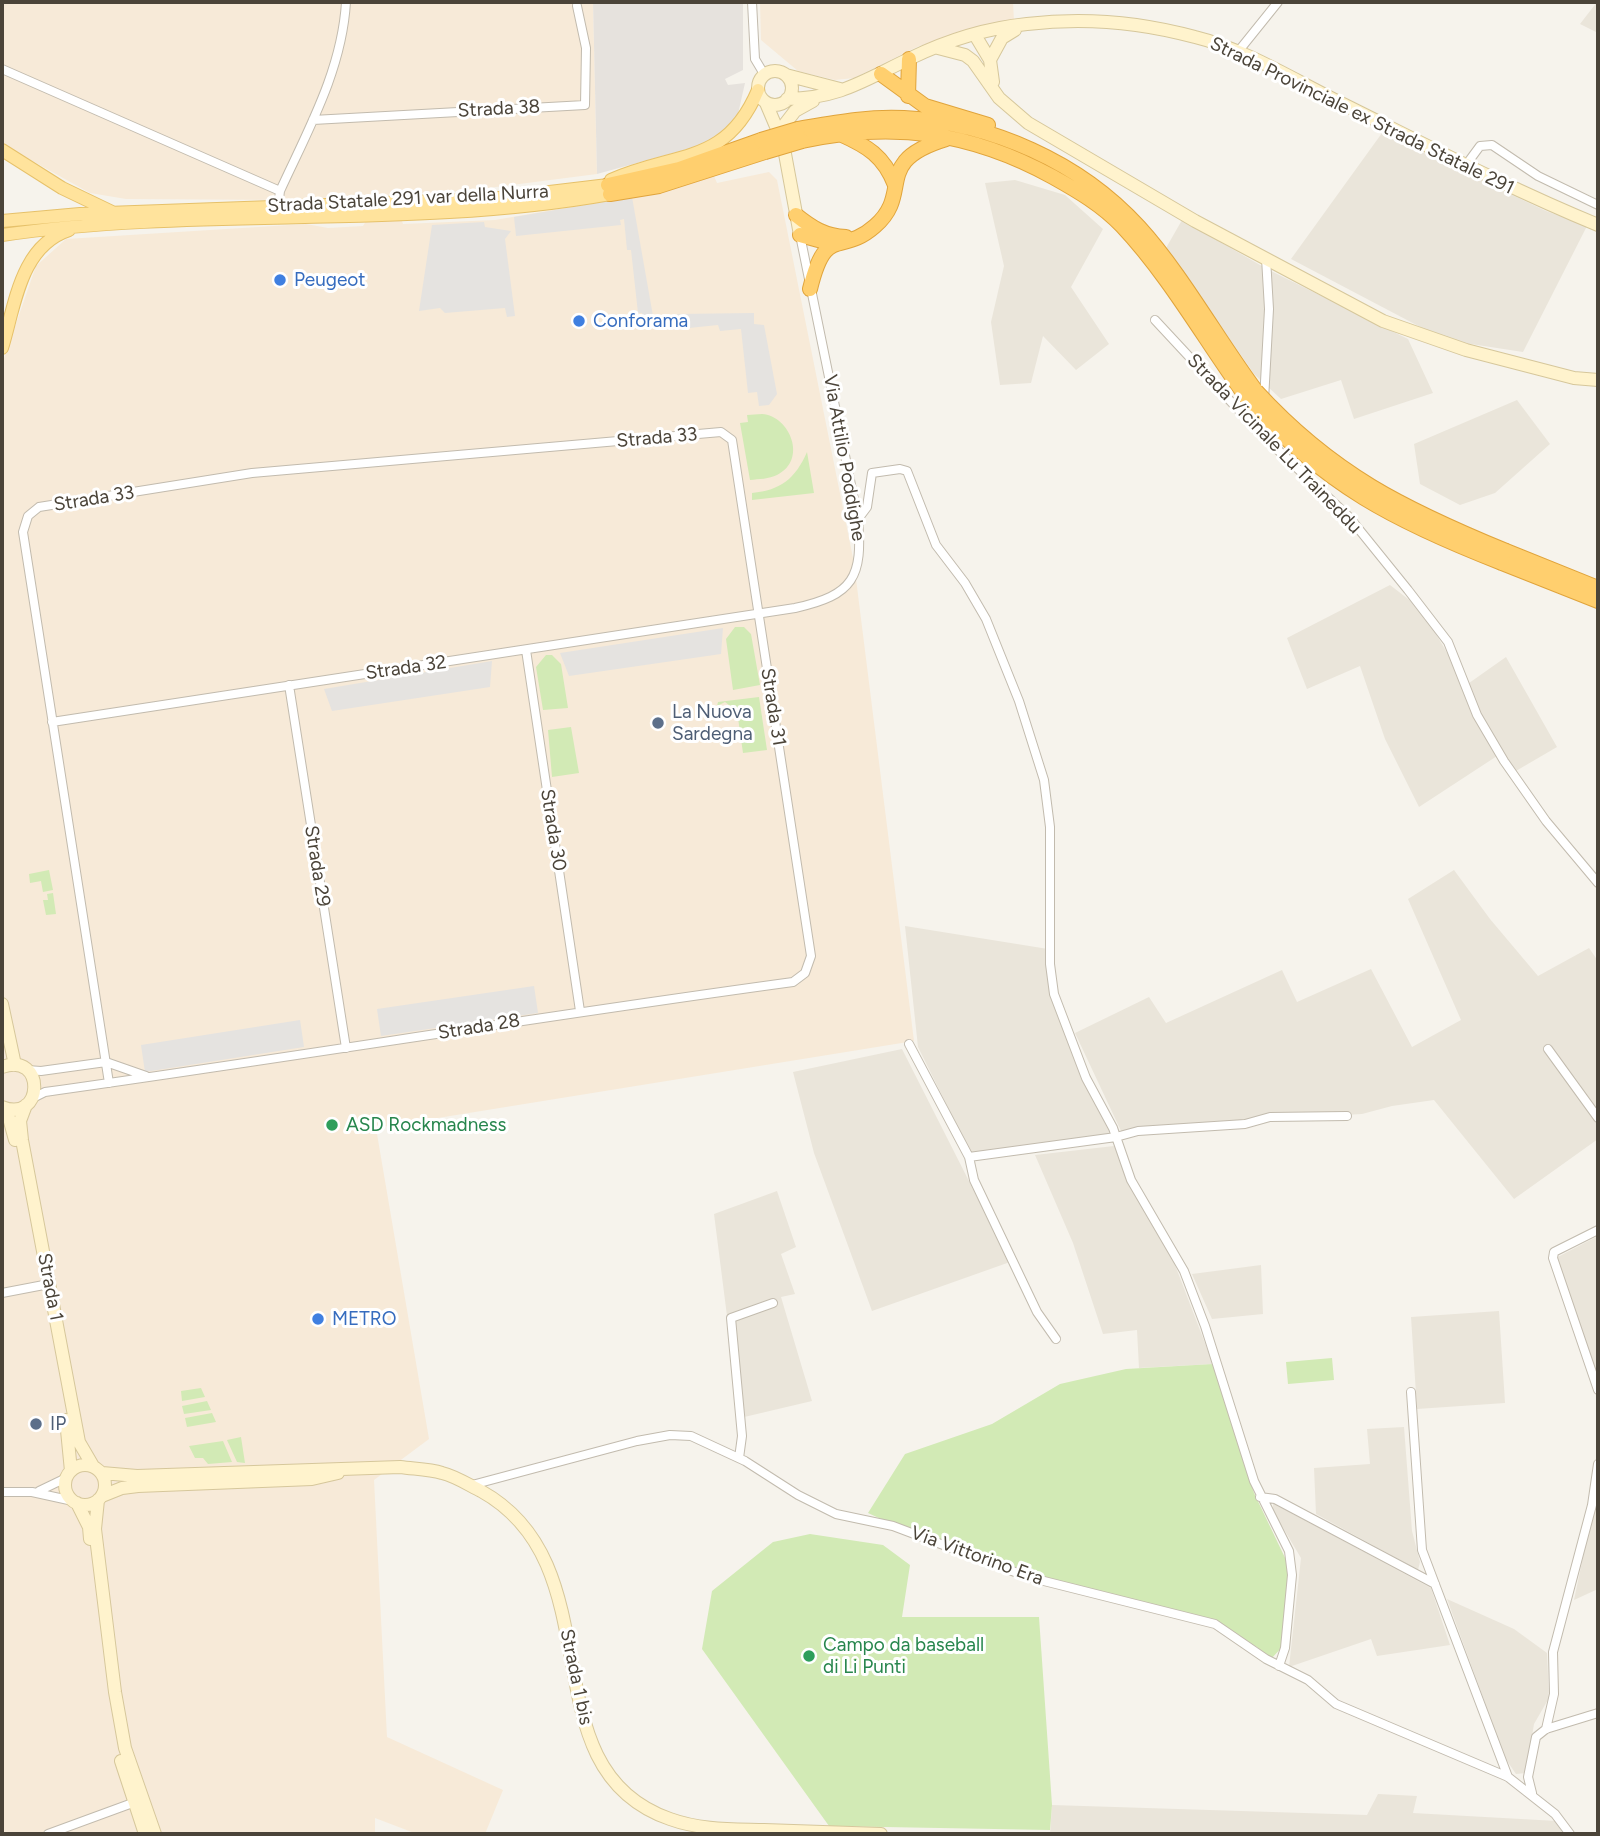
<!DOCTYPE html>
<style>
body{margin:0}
#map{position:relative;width:1600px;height:1836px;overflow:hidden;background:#f6f3ec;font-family:Figtree,sans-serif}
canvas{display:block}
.frame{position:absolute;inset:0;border:4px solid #4b4439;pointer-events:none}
</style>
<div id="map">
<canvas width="1600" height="1836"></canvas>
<div class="frame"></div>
</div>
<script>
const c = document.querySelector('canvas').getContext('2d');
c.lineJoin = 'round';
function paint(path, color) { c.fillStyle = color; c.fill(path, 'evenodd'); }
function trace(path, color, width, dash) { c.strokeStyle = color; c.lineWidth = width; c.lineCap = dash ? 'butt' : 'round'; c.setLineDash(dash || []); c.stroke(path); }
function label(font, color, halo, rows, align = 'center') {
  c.font = font + ' Figtree,sans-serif'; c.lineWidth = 6; c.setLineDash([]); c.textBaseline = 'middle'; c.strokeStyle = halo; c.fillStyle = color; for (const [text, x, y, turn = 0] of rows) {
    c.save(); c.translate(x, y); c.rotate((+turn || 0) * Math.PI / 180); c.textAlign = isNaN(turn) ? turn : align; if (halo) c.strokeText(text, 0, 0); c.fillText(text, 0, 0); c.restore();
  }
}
paint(new Path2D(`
 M1597 2H1598V33L1580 24Z
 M1382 133 1546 211 1587 226 1523 352 1445 340 1291 259Z
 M1015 180 1065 195 1103 229 1071 287 1109 344 1076 370 1043 336 1031 383 1000 385 991 322 1004 266 985 183Z
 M1182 220 1267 269 1408 339 1433 393 1354 419 1341 380 1281 399 1254 374 1166 248Z
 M1517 400 1550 444 1495 493 1460 505 1420 484 1414 444Z
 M1390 585 1421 609 1458 671 1462 688 1506 657 1557 747 1509 775 1497 756 1419 807 1385 739 1360 666 1307 689 1287 638Z
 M1454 870 1490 919 1538 976 1589 948 1598 961V1139L1514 1199 1434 1100 1392 1106 1362 1114 1250 1120 1122 1133 1075 1033 1149 997 1166 1023 1282 970 1297 1002 1371 969 1412 1047 1461 1020 1408 899Z
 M905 926 1048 949 1054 1001 1112 1134 971 1154 918 1047Z
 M902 1049 1010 1262 872 1311 814 1153 793 1072Z
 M1114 1146 1167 1244 1213 1364 1139 1368 1137 1330 1103 1334 1073 1243 1035 1155Z
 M777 1191 796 1247 781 1254 795 1294 781 1297 812 1401 740 1418 714 1214Z
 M1598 1236V1396L1550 1261Z
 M1261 1265 1263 1314 1212 1319 1192 1274Z
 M1499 1311 1505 1403 1417 1409 1411 1317Z
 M1404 1427 1412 1531 1420 1562 1418 1570 1316 1514 1314 1468 1370 1464 1367 1429Z
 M1598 1483V1589L1574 1600 1597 1490Z
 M1273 1503 1431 1588 1450 1645 1377 1656 1371 1639 1289 1667 1301 1558 1273 1511Z
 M1447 1599 1514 1629 1547 1653 1549 1698 1534 1724 1526 1773 1516 1774 1505 1758Z
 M1378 1794 1417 1796 1413 1813 1557 1821 1563 1834H1050L1052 1805 1367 1815Z`), '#eae5da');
paint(new Path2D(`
 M2 2H593L597 174 465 191 289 200 126 199 90 193 2 144Z
 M760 2H1013L1014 21 919 46 854 78 835 80 798 71 761 40Z
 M769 172 777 180 854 563 914 1041 376 1128 429 1439 374 1480 387 1737 503 1790 485 1834H417L375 1818V1834H2V364L36 266 66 239 306 224 328 228 363 226 366 221 401 218 403 224 495 220 678 188 714 176 717 183Z`), '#f7ead8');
paint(new Path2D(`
 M593 2H743V70L725 79 728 85 745 83 738 114 729 127 706 144 597 174Z`), '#e6e2dd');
paint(new Path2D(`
 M762 414C790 416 808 460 777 475 769 479 759 479 750 480L740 423 748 422 747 415Z
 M807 452 814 493 752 500V493C781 490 795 479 807 452Z
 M735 627H744L751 634 760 685 733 690 726 639Z
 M546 655H552L561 664 568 708 543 710 536 667Z
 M759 697 767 750 743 753 737 711 725 702 717 706 718 702Z
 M571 727 579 773 552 777 548 730Z
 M49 870 53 890 43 892 41 881 30 883 29 874Z
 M53 893 56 914 46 915 43 900H48L47 894Z
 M1332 1358 1334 1380 1288 1384 1286 1362Z
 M1213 1364 1254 1493 1288 1564 1284 1645 1271 1659 1257 1647 1212 1623 966 1558 868 1513 905 1454 992 1424 1060 1384 1126 1369Z
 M201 1388 205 1397 182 1401 181 1391Z
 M207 1401 211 1410 184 1414 182 1406Z
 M212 1413 216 1422 187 1427 185 1418Z
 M241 1437 245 1463 237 1462 227 1440Z
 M223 1441 232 1462 208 1464 203 1458H195L189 1446Z
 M810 1534 883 1545 910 1565 902 1617H1039L1052 1805 1050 1830 829 1826 702 1649 712 1591 773 1542Z`), '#d2eab5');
paint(new Path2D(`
 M632 197 653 316 643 318 642 313H638L631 250H627L624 219 620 220 621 225 516 236 514 217Z
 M484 222 485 227 511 231 505 239 515 316 507 317 505 308 445 313 440 308 419 311 432 225Z
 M754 313V324L764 325 777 394 769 405 759 406 757 392 748 393 741 329 720 331 718 325 689 328 688 322 679 324 677 314Z
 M723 628 721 654 569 676 560 653Z
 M492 661 490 687 332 711 324 689Z
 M534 986 538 1013 381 1036 377 1009Z
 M300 1020 304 1047 145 1072 141 1045Z`), '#e5e3e0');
const street = new Path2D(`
 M752 2 755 59 764 74
 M1237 53 1278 2
 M2 69 280 191
 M313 120 585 105 586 48 577 6
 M1466 165 1480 146 1492 145 1538 176 1598 205
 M278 207 280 191C308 130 342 70 346 2
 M1155 320 1261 434 1349 517 1408 590 1448 642 1477 715 1504 761 1546 821 1598 883
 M1264 400 1269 309 1266 258
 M858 519 867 507 872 473 900 469 907 471 936 545 965 583 986 619 1019 701 1044 780 1050 827V964L1054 994 1086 1078 1113 1128 1131 1180 1184 1271 1205 1326 1254 1481 1289 1551 1292 1575 1285 1648 1279 1666
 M526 650 580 1011
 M289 685 346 1048
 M52 722 795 608C854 595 863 577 858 519L800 235
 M909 1044 969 1157 974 1180 1037 1312 1056 1339
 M1548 1049 1598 1118
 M27 1070 41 1071 106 1062 146 1076
 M33 1098 45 1092C294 1057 543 1016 793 982L805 973 811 956 732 440 721 432 252 473 39 507 28 516 23 532 109 1083
 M969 1157 1116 1137 1138 1131 1245 1124 1270 1117 1347 1116
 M1598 1230 1554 1252 1553 1258 1598 1390
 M2 1293 49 1284
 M1411 1392 1422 1550 1508 1777
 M739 1458 742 1436 731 1318 773 1303
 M472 1485 637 1441 670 1435 691 1436 745 1461 798 1495 836 1514 893 1526 1028 1577 1215 1624 1266 1659 1308 1680 1336 1704 1508 1777 1555 1814 1570 1834
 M39 1491 66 1478
 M2 1492H32L73 1501
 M1260 1497 1275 1499 1435 1584
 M1546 1729 1554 1694 1553 1652 1592 1505 1598 1464
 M1532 1793 1528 1777 1536 1737 1546 1729 1598 1713
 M48 1834 138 1801`);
const secondary = new Path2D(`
 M975 35 990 60 993 82
 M938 48 965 55 973 61 999 98 1028 123 1195 221 1383 321 1466 350 1574 378 1598 380
 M990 60 1002 38 1015 30
 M758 88a17 17 0 1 1 34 0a17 17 0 1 1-34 0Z
 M786 75 840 89
 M787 99C841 98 864 80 911 58 946 41 988 28 1027 24 1084 17 1140 22 1195 37 1244 49 1291 78 1335 100 1422 143 1508 188 1598 225
 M766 103 783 143 800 235
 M785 124 795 111 813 101
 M2 1004 15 1065
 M2 1067C46 1051 44 1124 2 1107
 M26 1105 20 1121 22 1140 79 1442 93 1466
 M2 1109 9 1118 15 1140
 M66 1420 71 1471
 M65 1485a20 20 0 1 1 40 0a20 20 0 1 1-40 0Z
 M102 1473 137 1476 400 1467C414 1469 429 1469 442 1473 455 1476 469 1485 481 1491 618 1567 524 1768 670 1819 700 1830 733 1829 764 1830 803 1831 842 1833 881 1834
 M102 1496 122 1488 138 1486 312 1479 338 1473
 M98 1500 95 1529 115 1692 125 1748 155 1834
 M77 1503 89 1527 90 1539
 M121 1761 145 1834`);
const primary = new Path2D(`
 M2 150 62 188 112 212
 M611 180C676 151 726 166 758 90
 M2 221 80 214 491 199 608 185
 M2 235C203 206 409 230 610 194
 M2 348C15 306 20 246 69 230`);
const highway = new Path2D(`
 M881 74 925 106 988 125
 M908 96 909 59
 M798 129C833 123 868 116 904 118 991 123 1080 162 1139 227 1181 273 1218 340 1256 391
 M840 134C867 146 884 156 895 185
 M802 141C893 121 971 132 1053 177 1078 191 1102 205 1122 226 1170 277 1206 342 1247 398
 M608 185 679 169 761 140
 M610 194 659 186 765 152
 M796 215C812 228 825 236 846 237
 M800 235 833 244
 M810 289C826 223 840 257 875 226 914 192 871 162 946 139
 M1506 551 1598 588
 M1502 563 1598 601`);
trace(street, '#c2bbae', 10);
trace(secondary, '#d6c79b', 14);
trace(primary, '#e6c16a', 14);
trace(highway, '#e0a43c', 16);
trace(street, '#fff', 8);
trace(secondary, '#fff3cd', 12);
trace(primary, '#ffe39c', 12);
trace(highway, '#ffcf6e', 14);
const highwayBridge = new Path2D(`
 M761 140 798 129
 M765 152 802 141
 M1256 391C1332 474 1404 509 1506 551
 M1247 398C1323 485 1397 522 1502 563`);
trace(highwayBridge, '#e0a43c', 16, []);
trace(highwayBridge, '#ffcf6e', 14);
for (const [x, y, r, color] of [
 [280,280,7,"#3f7fe0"],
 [579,321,7,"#3f7fe0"],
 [658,723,7,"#5c6f8a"],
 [332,1125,7,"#2e9e5b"],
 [318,1319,7,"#3f7fe0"],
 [36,1424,7,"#5c6f8a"],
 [809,1656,7,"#2e9e5b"]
]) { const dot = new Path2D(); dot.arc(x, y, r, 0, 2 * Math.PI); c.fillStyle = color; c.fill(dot); trace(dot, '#fff', 2.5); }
label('19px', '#4b4439', '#fff', [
 ["Strada 38",499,109,-3],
 ["Strada Provinciale ex Strada Statale 291",1362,116,26],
 ["Strada Statale 291 var della Nurra",408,199,-3],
 ["Strada 33",657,438,-5],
 ["Strada Vicinale Lu Traineddu",1274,444,46],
 ["Via Attilio Poddighe",844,458,80],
 ["Strada 33",94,499,-9],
 ["Strada 32",406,668,-8],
 ["Strada 31",773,707,81],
 ["Strada 30",553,830,81],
 ["Strada 29",317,866,81],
 ["Strada 28",479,1027,-9],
 ["Strada 1",50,1287,79],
 ["Via Vittorino Era",977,1556,20],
 ["Strada 1 bis",576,1677,78]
]);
label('19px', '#366cbe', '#fff', [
 ["Peugeot",294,280],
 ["Conforama",593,321],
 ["METRO",332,1319]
], 'left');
label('19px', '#4e5e75', '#fff', [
 ["La Nuova",672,712],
 ["Sardegna",672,734],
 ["IP",50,1424]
], 'left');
label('19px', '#27864d', '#fff', [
 ["ASD Rockmadness",346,1125],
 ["Campo da baseball",823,1645],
 ["di Li Punti",823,1667]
], 'left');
</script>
